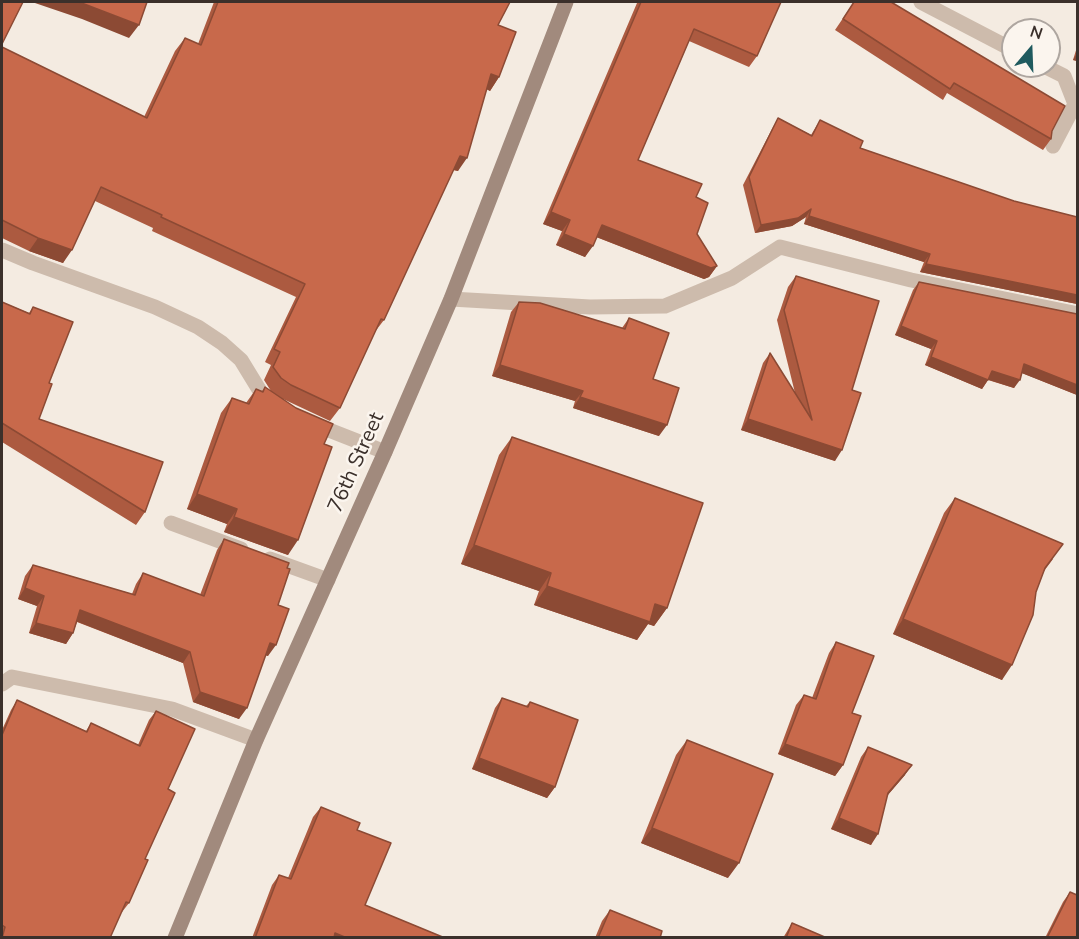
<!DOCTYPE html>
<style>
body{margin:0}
#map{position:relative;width:1079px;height:939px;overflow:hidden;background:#f4ebe1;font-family:"Nunito Sans",sans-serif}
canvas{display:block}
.frame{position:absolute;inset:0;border:3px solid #3b302b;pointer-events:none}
.north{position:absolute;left:1001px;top:18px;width:60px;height:60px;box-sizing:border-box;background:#fbf5ee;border:2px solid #aea6a0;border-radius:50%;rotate:19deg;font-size:16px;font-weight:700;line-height:24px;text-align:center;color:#3b302b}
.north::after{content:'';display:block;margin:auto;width:21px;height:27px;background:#1f5a5e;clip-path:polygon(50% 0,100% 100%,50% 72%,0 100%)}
</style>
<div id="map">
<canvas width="1079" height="939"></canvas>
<div class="frame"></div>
<div class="north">N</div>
</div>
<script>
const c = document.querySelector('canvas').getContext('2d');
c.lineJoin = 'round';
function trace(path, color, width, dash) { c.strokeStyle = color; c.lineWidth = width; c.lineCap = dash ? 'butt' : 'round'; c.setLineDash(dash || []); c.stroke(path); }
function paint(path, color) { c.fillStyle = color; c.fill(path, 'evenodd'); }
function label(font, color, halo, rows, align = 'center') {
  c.font = font + ' "Nunito Sans",sans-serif'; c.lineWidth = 5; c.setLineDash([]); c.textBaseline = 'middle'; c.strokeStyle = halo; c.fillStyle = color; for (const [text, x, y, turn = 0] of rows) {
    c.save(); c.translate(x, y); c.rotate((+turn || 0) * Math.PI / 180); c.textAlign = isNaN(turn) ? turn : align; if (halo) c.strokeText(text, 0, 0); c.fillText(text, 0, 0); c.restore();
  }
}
trace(new Path2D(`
 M171 523 241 549
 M270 559 328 580`), '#cdbbac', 15);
trace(new Path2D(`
 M921 2 1013 50
 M1044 66 1064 76 1075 104 1053 146
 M2 250 33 263 155 307 198 327 222 343 241 360 263 396 274 404
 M451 299 590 307 665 306 732 278 780 247 911 280 1078 314
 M311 423 385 452
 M2 684 12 677 172 709 256 740`), '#cdbbac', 15);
trace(new Path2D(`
 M175 938 256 740 385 452 451 299 566 2`), '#a18a7d', 15);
paint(new Path2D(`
 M214 2H510L498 25 499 77 490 91 487 89 458 171 453 170 384 320 374 333 340 408 330 421 283 399 324 444 288 555 224 532 227 524 187 509 221 413 232 398 246 403 256 389 262 391 265 387 271 391 264 380 271 365 265 362 296 297 152 231 153 228 95 201 63 263 29 251 2 238V47L144 117 175 51 185 38 198 44Z
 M633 2H781L757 56 749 67 689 41 638 160 696 197 697 234 717 266 709 277 704 279 596 237 585 257 556 245 562 231 543 224 637 3Z
 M854 2H891L1052 131 1051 139 1043 150 947 93 943 100 835 30Z
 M1077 47V61L1073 60Z
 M778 118 811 135 820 120 860 148 1014 201 1077 217V304L920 272 924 262 804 224 806 217 792 226 755 233 743 185 773 127Z
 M796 276 852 390 835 461 741 430 763 363 770 353 795 393 777 320 788 287Z
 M919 282 1077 314V395L1022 373 1014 388 988 380 982 389 925 365 931 349 895 335 913 290Z
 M2 302 29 313 33 307 49 383 39 419 145 512 136 525 2 442Z
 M519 302 622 328 629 318 653 379 659 436 573 408 575 401 492 376 511 312Z
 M512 437 667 608 654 626 648 624 637 640 534 605 539 591 461 564 499 455Z
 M955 498 1053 559 1044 571 1002 680 893 634 944 513Z
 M224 539 287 568 278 605 268 656 265 655 239 719 193 702 183 663 77 622 73 633 66 644 29 633 37 606 18 599 25 576 33 565 132 594 136 584 143 573 200 595 217 550Z
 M836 642 852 713 843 765 835 776 778 754 796 705 804 695 812 698 829 653Z
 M502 698 526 706 530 702 555 787 547 798 472 769 495 708Z
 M17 700 86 731 91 723 138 745 149 720 156 711 168 789 145 859 129 903 122 912 2 938V730L11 710Z
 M687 740 728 878 641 843 676 755Z
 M868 747 905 775 887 796 871 845 831 829 861 757Z
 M321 807 357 830 365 905 445 938H252L272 885 279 875 288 878 313 817Z
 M1070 892 1077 938H1045L1063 902Z
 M610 910 660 938H595L602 921Z
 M792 923 827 938H783Z`), '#ac5a40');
paint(new Path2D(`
 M32 2H79L139 25 129 38 82 19Z
 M1077 53V61L1073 60Z
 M491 74 499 77 490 91 482 87Z
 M460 156 467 158 458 171 450 169Z
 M811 209 806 217 792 226 755 233 761 225Z
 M551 212 570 220 562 231 543 224Z
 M809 216 930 254 924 262 804 224Z
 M602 225 717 266 709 277 704 279 594 236Z
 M564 234 593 246 585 257 556 245Z
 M38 238 72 250 63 263 29 251Z
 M926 264 1077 295V304L920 272Z
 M901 326 937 341 931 349 895 335Z
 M931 357 988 380 982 389 925 365Z
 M1024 364 1077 385V395L1019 372Z
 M500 365 583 391 575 401 492 376Z
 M992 371 1020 380 1014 388 986 379Z
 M580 397 667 425 659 436 573 408Z
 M748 419 842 450 835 461 741 430Z
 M197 494 237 509 227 524 187 509Z
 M234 517 298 540 288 555 224 532Z
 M474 545 551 573 539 591 461 564Z
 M547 586 655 604 667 608 654 626 648 624 637 640 534 605Z
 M25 588 44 596 37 606 18 599Z
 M80 610 190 652 183 663 73 620Z
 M903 619 1012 665 1002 680 893 634Z
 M36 623 73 633 66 644 29 633Z
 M270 643 276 645 268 656 262 654Z
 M200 692 247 708 239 719 193 702Z
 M785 744 843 765 835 776 778 754Z
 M479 758 555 787 547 798 472 769Z
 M912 765 905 775 880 804 888 793Z
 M839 818 878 834 871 845 831 829Z
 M652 828 739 863 728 878 641 843Z
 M335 933 347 938H332Z`), '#8c4a34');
const building = new Path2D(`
 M2 2H23L2 44Z
 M79 2H147L139 25Z
 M218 2H510L498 25 516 32 499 77 491 74 467 158 460 156 384 320 381 319 340 408 291 385 281 378 273 367 280 352 274 349 305 284 161 217 162 215 101 187 72 250 38 238 2 220V47L147 118 185 38 201 45Z
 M641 2H781L757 56 694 29 638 160 702 184 696 197 708 203 697 234 717 266 711 268 602 225 593 246 564 234 570 220 551 212Z
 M854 2H891L1065 106 1052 131 1051 139 954 83 950 89 843 19Z
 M778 118 812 136 820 120 863 141 860 148 1014 201 1077 217V295L926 264 930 254 809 216 811 209 798 218 761 225 749 177Z
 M796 276 879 301 852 390 861 393 842 450 748 419 770 353 812 420 784 310Z
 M919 282 1077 314V385L1024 364 1020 380 992 371 988 380 931 357 937 341 901 326Z
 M2 302 30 314 33 307 73 322 49 383 52 384 39 419 163 462 145 512 2 423Z
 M519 302 540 303 625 329 629 318 669 333 653 379 679 388 667 425 580 397 583 391 500 365Z
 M265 387 296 408 333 424 324 444 332 447 298 540 234 517 237 509 197 494 232 398 249 404 256 389 263 392Z
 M512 437 703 503 667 608 655 604 650 622 547 586 551 573 474 545Z
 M955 498 1063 544 1045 568 1036 592 1033 615 1012 665 903 619Z
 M224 539 289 563 287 568 290 569 278 605 289 609 276 645 270 643 247 708 200 692 190 652 80 610 73 633 36 623 44 596 25 588 33 565 135 595 143 573 204 596Z
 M836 642 874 656 852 713 861 716 843 765 785 744 804 695 816 699Z
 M502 698 528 707 530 702 578 720 555 787 479 758Z
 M17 700 87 732 91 723 140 746 156 711 195 729 168 789 175 793 145 859 148 860 129 903 126 902 110 938H2L5 927 2 925V735Z
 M687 740 773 774 739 863 652 828Z
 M868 747 912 765 888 793 878 834 839 818Z
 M321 807 360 823 357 830 391 843 365 905 445 938H347L335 933 334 938H255L279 875 291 879Z
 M1070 892 1077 895V938H1047Z
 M610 910 662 931 660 938H598Z
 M792 923 827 938H786Z`);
paint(building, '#c8694b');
trace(building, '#8c4a34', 1.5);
label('21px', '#3b302b', '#fbf5ee', [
 ["76th Street",357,463,-66]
]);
</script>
